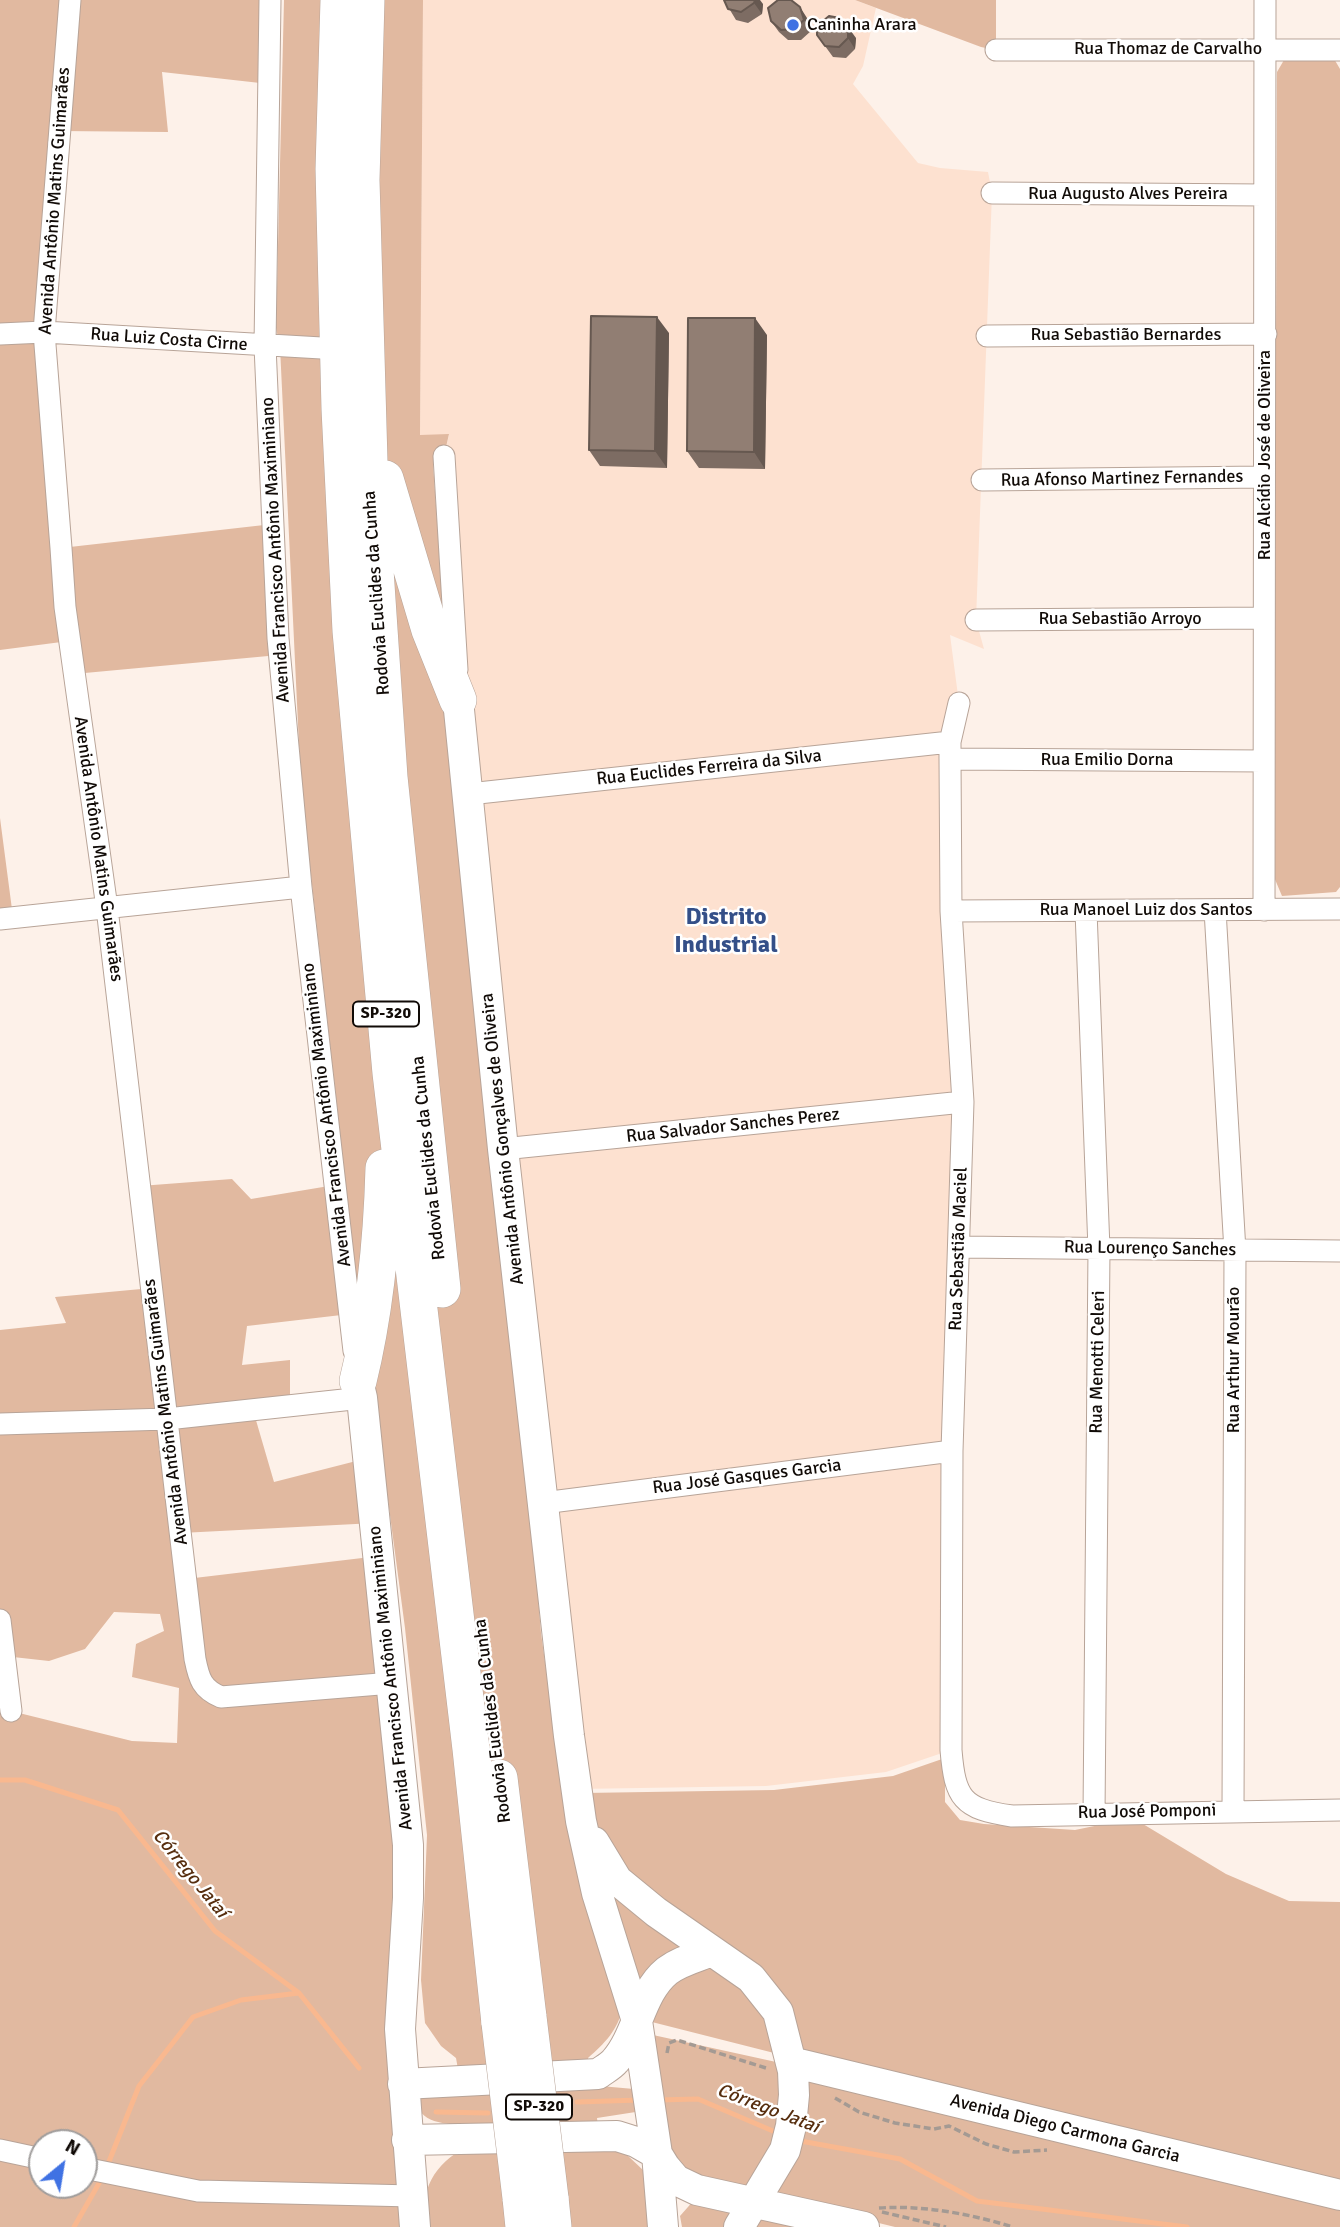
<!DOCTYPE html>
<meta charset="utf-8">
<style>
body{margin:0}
#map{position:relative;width:1340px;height:2227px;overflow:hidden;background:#fdf1e9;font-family:Signika,sans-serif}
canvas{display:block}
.north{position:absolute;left:28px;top:2129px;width:70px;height:70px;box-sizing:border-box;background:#fff;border:2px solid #a09d9c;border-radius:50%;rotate:30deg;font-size:19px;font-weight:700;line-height:28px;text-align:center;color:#110b07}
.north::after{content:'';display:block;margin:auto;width:24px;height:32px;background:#4072e3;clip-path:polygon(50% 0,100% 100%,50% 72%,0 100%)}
</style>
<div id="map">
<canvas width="1340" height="2227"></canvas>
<div class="north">N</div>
</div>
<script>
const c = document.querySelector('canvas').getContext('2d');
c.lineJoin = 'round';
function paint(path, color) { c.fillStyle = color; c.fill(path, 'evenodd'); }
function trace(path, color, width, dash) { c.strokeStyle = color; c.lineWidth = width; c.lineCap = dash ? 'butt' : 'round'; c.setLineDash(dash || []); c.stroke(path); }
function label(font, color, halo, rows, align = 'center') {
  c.font = font + ' Signika,sans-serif'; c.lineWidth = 5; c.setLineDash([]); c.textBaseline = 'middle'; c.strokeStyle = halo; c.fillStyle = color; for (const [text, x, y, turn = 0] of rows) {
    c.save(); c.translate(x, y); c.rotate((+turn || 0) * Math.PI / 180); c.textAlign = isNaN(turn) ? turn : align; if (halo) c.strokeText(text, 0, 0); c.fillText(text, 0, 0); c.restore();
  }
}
paint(new Path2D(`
 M423 0H855L876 8 863 66 853 84 918 163 940 168 988 172 992 193 976 620 984 649 950 635 959 703 963 1102 951 1750 886 1772 766 1786 577 1789 444 456 449 435H420Z`), '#fde1d0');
paint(new Path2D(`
 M0 0H270L269 84 162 72 168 132 60 131 44 332 61 548 273 524 279 655 74 674 69 641 0 650Z
 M284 0H423L420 435 449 434 444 456 433 464 458 811 525 1435 541 1633 563 1791 622 2008C619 2029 604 2044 588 2058L589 2085 634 2089 642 2111 597 2118 600 2145 625 2153 644 2171 651 2227H426C419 2189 434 2165 467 2146L468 2126C447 2123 416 2125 417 2097L462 2092 456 2058 441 2046 425 2023 421 1980 427 1835 405 1628 367 1342 359 1302 301 787 280 347 276 328Z
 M855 0H996V50L981 47Z
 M1333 57 1340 69V887L1336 892 1282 896 1274 877 1277 72 1284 60Z
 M0 818 13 917 0 919Z
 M232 1179 251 1199 335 1185 350 1314 247 1326 242 1365 290 1360V1405L253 1410 274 1482 368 1458 375 1523 181 1533 186 1579 379 1556 415 2227H0V1330L66 1323 55 1297 152 1288 140 1186ZM114 1612 160 1614 164 1631 136 1644 132 1677 179 1688 177 1743 132 1741 11 1711 4 1656 49 1661 85 1649ZM42 2143H84V2185H42Z
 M945 1758V1802L960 1820 984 1824 1075 1830 1133 1818 1226 1874 1289 1901 1340 1902V2227H895L675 2173 653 2035 922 2094 920 2090 648 2021 584 1793 774 1790 893 1776Z
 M695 2199 822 2227H682L680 2216Z`), '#e1b9a0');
trace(new Path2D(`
 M0 1780H25L118 1810 215 1931 299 1993 359 2068
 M657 2100 698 2099 780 2134
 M577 2102 640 2100
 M436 2112 488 2113
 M795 2140 900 2159 977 2201 1187 2227
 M106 2169 139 2086 193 2017 241 2000 299 1993
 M74 2227 102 2178`), '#f9b88f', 5);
const street = new Path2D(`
 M70 0 44 332 61 548 65 607 107 908 195 1659C199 1679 202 1689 221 1697L392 1683
 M270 0 265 346 278 638 301 887 354 1351
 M996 50H1340
 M992 193 1264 195
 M0 334 44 332 339 349
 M987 336 1266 334
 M444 456 457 670
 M982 480 1263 477
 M976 620 1264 618
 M959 703 950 742V759L951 911 963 1102 952 1451 951 1750C955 1798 962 1809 1012 1816L1340 1810
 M950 759 1264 761
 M469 794 950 742
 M1215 910 1235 1251 1233 1810
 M1264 910 1265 0
 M951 911 1340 909
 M1086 911 1099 1249 1094 1814
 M0 919 301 887
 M503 1149 963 1102
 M960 1247 1340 1251
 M0 1424 167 1419 362 1398
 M543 1503 952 1451
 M0 1620 11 1711
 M0 2150 42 2159
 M84 2168 198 2191 413 2196`);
const secondary = new Path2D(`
 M458 700 503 1149 569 1736 581 1821 597 1893 637 2021 657 2154 663 2227
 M358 1381 362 1398 408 1845V1898L400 2029 415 2227
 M594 1842 617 1880 656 1912 751 1978 778 2012 793 2071 794 2095 791 2126 785 2150 739 2227
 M791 2062 1340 2195
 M403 2084 598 2074C603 2070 611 2066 615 2061 638 2035 640 1993 667 1971 680 1961 697 1957 712 1951
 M407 2140 617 2136 636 2142 657 2154 665 2167 676 2180 697 2190 864 2227`);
const highway = new Path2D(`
 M339 0 334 169 340 409 351 631 391 1073 471 1749 500 2023
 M366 0 361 180 370 496 389 777 442 1289
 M385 479 430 630 458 700
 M358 1381C375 1312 382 1239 384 1168
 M499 1778 528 2017
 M521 2198 524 2227
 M550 2198 553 2227`);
trace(street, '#b8a498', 23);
trace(secondary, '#b8a498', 32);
trace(highway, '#b8a498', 38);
trace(new Path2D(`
 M667 2053 669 2043 677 2040 769 2069
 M835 2098 859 2112 895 2123 934 2129 949 2126 986 2144 1014 2152 1047 2150
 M879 2208C923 2205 971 2214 1013 2227
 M882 2212 946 2227`), '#a49a93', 3.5, [7, 3.5]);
trace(street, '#fff', 21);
trace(secondary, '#fff', 30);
trace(highway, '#fff', 37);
const highwayBridge = new Path2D(`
 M528 2017 550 2198
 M500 2023 521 2198`);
trace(highwayBridge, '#b8a498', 38, []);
trace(highwayBridge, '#fff', 37);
paint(new Path2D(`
 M724 0 763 4 762 14 748 23 736 20Z
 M807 18 811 31 801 40H788L779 32 771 21Z
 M817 35 856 38 855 49 846 58 833 57Z
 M669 333 667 468 600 466 589 450Z
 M767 335 765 469 699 468 687 451Z`), '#7d6c63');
paint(new Path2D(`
 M755 0H760L763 4 762 14 754 3Z
 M800 7 807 18 811 31 804 20Z
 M848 27 856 38 855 49 848 38Z
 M657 317 669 333 667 468 655 451Z
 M755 318 767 335 765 469 754 452Z`), '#665850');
const building = new Path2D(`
 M724 0H755L754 3 741 12 728 9Z
 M778 0H791L800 7 804 20 793 29 781 30 771 21 768 8Z
 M829 16 840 18 848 27V38L839 47 825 46 817 35V26Z
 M591 316 657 317 655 451 589 450Z
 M688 318H755L754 452 687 451Z`);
paint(building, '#917e73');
trace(building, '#665850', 2);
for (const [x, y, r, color] of [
 [793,25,7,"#4072e3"]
]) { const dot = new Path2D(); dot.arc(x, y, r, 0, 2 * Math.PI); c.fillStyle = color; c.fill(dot); trace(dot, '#fff', 2.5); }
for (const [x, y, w] of [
 [386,1014,66],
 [539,2107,66]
]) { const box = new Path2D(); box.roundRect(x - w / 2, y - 12.5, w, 25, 5); c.fillStyle = '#fff'; c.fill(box); trace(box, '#110b07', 2); }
label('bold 16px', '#110b07', null, [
 ["SP-320",386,1014],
 ["SP-320",539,2107]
]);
label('18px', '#110b07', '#fff', [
 ["Caninha Arara",807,25]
], 'left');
label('18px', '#110b07', '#fff', [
 ["Rua Thomaz de Carvalho",1168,49],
 ["Rua Augusto Alves Pereira",1128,194],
 ["Avenida Antônio Matins Guimarães",55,201,-86],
 ["Rua Sebastião Bernardes",1126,335],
 ["Rua Luiz Costa Cirne",169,340,4],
 ["Rua Alcídio José de Oliveira",1265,455,-90],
 ["Rua Afonso Martinez Fernandes",1122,479,-1],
 ["Avenida Francisco Antônio Maximiniano",276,550,-93],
 ["Rodovia Euclides da Cunha",377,593,-94],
 ["Rua Sebastião Arroyo",1120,619],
 ["Rua Emilio Dorna",1107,760],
 ["Rua Euclides Ferreira da Silva",709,768,-6],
 ["Avenida Antônio Matins Guimarães",98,849,82],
 ["Rua Manoel Luiz dos Santos",1146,910],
 ["Avenida Francisco Antônio Maximiniano",327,1115,-97],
 ["Rua Salvador Sanches Perez",733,1126,-6],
 ["Avenida Antônio Gonçalves de Oliveira",503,1139,-96],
 ["Rodovia Euclides da Cunha",429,1158,-96],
 ["Rua Sebastião Maciel",959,1249,-88],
 ["Rua Lourenço Sanches",1150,1249,1],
 ["Rua Arthur Mourão",1234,1360,-90],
 ["Rua Menotti Celeri",1098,1362,-89],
 ["Avenida Antônio Matins Guimarães",166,1412,-97],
 ["Rua José Gasques Garcia",747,1477,-7],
 ["Avenida Francisco Antônio Maximiniano",391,1678,-96],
 ["Rodovia Euclides da Cunha",493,1721,-97],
 ["Rua José Pomponi",1147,1812,-1],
 ["Avenida Diego Carmona Garcia",1065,2129,14]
]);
label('italic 19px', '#572e0f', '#fff', [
 ["Córrego Jataí",190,1874,51],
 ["Córrego Jataí",768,2109,21]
]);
label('bold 24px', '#344f88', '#fff', [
 ["Distrito",726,918],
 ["Industrial",726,946]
]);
</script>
